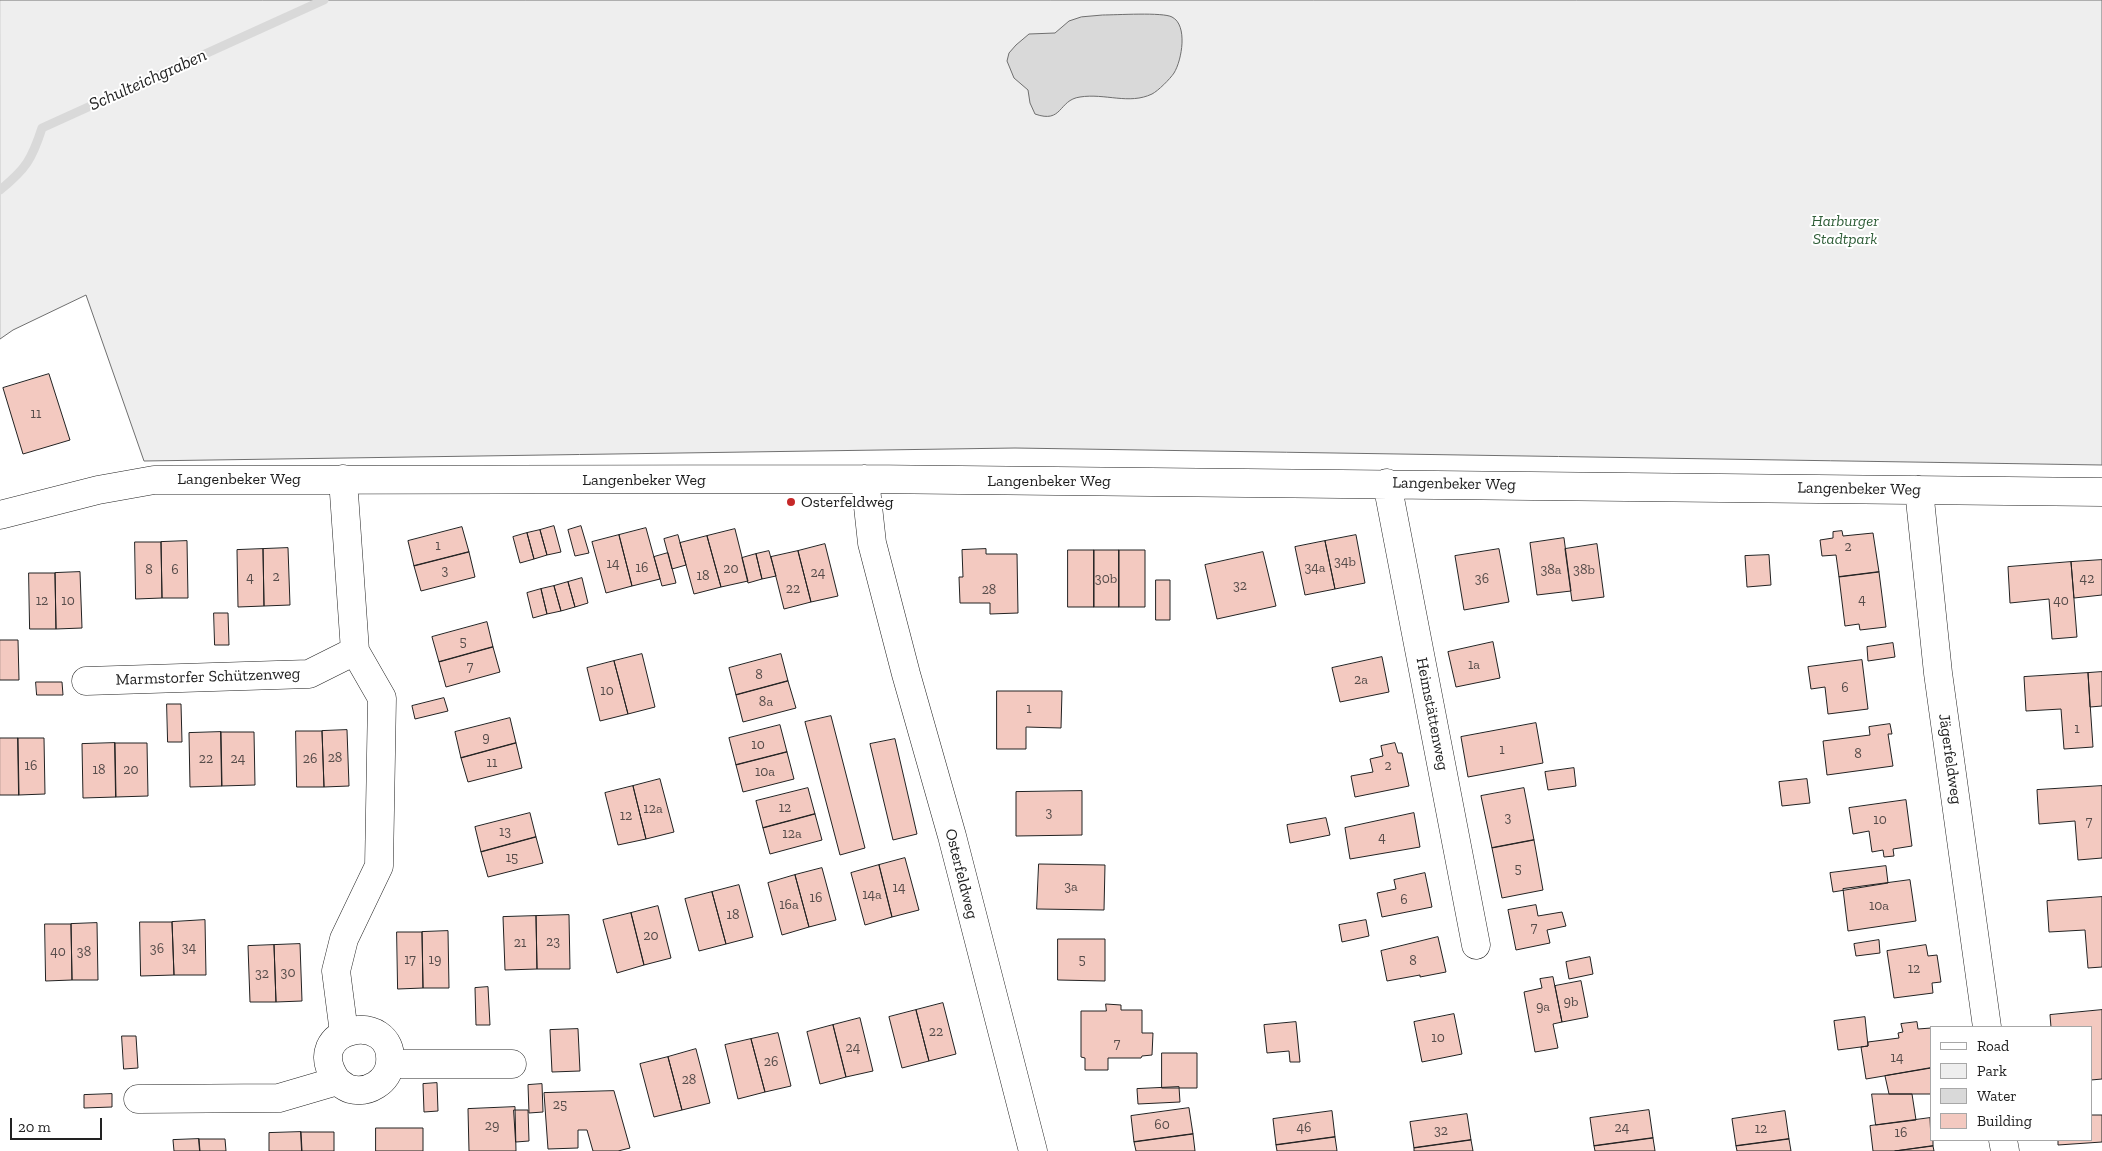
<!DOCTYPE html>
<meta charset="utf-8">
<style>
body{margin:0}
#map{position:relative;width:2102px;height:1151px;overflow:hidden;background:#fff;font-family:"Zilla Slab",serif}
canvas{display:block}
.legend{position:absolute;left:1930px;top:1026px;width:162px;height:115px;box-sizing:border-box;background:#fff;border:1px solid #a7a7a7;margin:0;padding:6px 9px;list-style:none;font-size:15px;color:#222}
.legend li{display:flex;align-items:center;gap:10px;height:25px}
.legend b{width:25px;border:1px solid #a7a7a7}
.scale{position:absolute;left:10px;top:1118px;width:92px;height:22px;box-sizing:border-box;border:2px solid #222;border-top:0;padding-left:6px;font-size:15px;line-height:18px;white-space:nowrap;color:#222;-webkit-text-stroke:4px #fff;paint-order:stroke}
</style>
<div id="map">
<canvas width="2102" height="1151"></canvas>
<ul class="legend">
<li><b style="height:6px;background:#fff"></b>Road</li>
<li><b style="height:14px;background:#eee"></b>Park</li>
<li><b style="height:14px;background:#d9d9d9"></b>Water</li>
<li><b style="height:14px;background:#f3c9c0"></b>Building</li>
</ul>
<div class="scale">20 m</div>
</div>
<script>
const c = document.querySelector('canvas').getContext('2d');
c.lineJoin = 'round';
function paint(path, color) { c.fillStyle = color; c.fill(path, 'evenodd'); }
function trace(path, color, width, dash) { c.strokeStyle = color; c.lineWidth = width; c.lineCap = dash ? 'butt' : 'round'; c.setLineDash(dash || []); c.stroke(path); }
function label(font, color, halo, rows, align = 'center') {
  c.font = font + ' "Zilla Slab",serif'; c.lineWidth = 4; c.setLineDash([]); c.textBaseline = 'middle'; c.strokeStyle = halo; c.fillStyle = color; for (const [text, x, y, turn = 0] of rows) {
    c.save(); c.translate(x, y); c.rotate((+turn || 0) * Math.PI / 180); c.textAlign = isNaN(turn) ? turn : align; if (halo) c.strokeText(text, 0, 0); c.fillText(text, 0, 0); c.restore();
  }
}
const green = new Path2D(`
 M0 0H2102V465L1015 448 144 461 86 295 13 330 0 339Z`);
paint(green, '#eee');
trace(green, '#6f6f6f', 1);
const water = new Path2D(`
 M1103 15C1116 15 1163 12 1172 17 1188 25 1182 60 1174 73 1170 79 1158 91 1152 94 1129 105 1105 93 1080 97 1058 100 1063 124 1035 114L1030 103 1028 90 1014 78 1007 61 1009 53 1016 45 1029 34 1055 33 1069 21 1081 17Z`);
paint(water, '#d9d9d9');
trace(water, '#6f6f6f', 1);
trace(new Path2D(`
 M0 190C26 169 32 159 42 128L324 0`), '#d9d9d9', 9);
const building = new Path2D(`
 M49 374 70 440 23 454 3 388Z
 M554 526 561 552 547 555 540 530Z
 M581 526 589 553 575 556 568 530Z
 M462 527 469 552 414 566 408 541Z
 M646 528 660 579 632 586 619 535Z
 M735 529 748 581 721 587 707 536Z
 M540 530 547 555 534 559 527 533Z
 M1842 531 1843 536 1873 533 1879 572 1839 577 1836 555 1822 556 1820 540 1833 538V532Z
 M527 533 534 559 520 563 513 537Z
 M619 535 632 586 606 593 592 542Z
 M678 535 686 565 672 569 664 539Z
 M1356 535 1365 583 1335 589 1325 541Z
 M707 536 721 587 694 594 680 543Z
 M1564 538 1571 591 1537 595 1530 543Z
 M187 541 188 598H162L161 542Z
 M1325 541 1335 589 1305 595 1295 547Z
 M135 542H161L162 598 136 599Z
 M825 544 838 596 811 602 798 551Z
 M1597 544 1604 597 1572 601 1565 549Z
 M288 548 290 605 264 606 263 549Z
 M263 549 264 606 238 607 237 550Z
 M986 549V554H1017L1018 613 990 614V603H960L959 577H963L962 550Z
 M1499 549 1509 602 1464 610 1455 556Z
 M1068 550H1094V607H1068Z
 M1094 550H1119V607H1094Z
 M1119 550H1145V607H1119Z
 M769 551 776 576 762 579 756 554Z
 M798 551 811 602 784 609 771 557Z
 M469 552 475 577 421 591 414 566Z
 M1263 552 1276 606 1217 619 1205 565Z
 M668 553 676 583 662 586 654 557Z
 M756 554 762 579 748 583 742 558Z
 M1769 555 1771 585 1747 587 1745 556Z
 M2102 560V595L2074 598 2071 562Z
 M2071 562 2077 637 2052 639 2049 599 2010 603 2008 567Z
 M80 572 82 628 56 629 55 573Z
 M1879 572 1886 627 1860 630 1859 624 1845 626 1839 577Z
 M29 573H55L56 629H30Z
 M582 578 588 603 575 607 568 582Z
 M1156 580H1170V620H1156Z
 M568 582 575 607 561 611 554 586Z
 M554 586 561 611 547 614 541 589Z
 M541 589 547 614 533 618 527 593Z
 M214 613H228L229 645H215Z
 M487 622 493 647 439 662 432 637Z
 M0 640H18L19 680H0Z
 M1493 642 1500 678 1456 687 1448 652Z
 M1893 643 1895 657 1868 661 1867 647Z
 M493 647 500 672 446 687 439 662Z
 M642 654 655 707 628 714 614 661Z
 M781 654 788 681 736 695 729 668Z
 M1382 657 1389 692 1340 702 1332 668Z
 M1862 660 1868 709 1828 714 1825 687 1811 689 1808 667Z
 M614 661 628 714 600 721 587 668Z
 M2102 672V706L2090 707 2088 673Z
 M2088 673 2093 747 2064 749 2061 709 2026 711 2024 677Z
 M788 681 796 708 743 722 736 695Z
 M36 682H62L63 695H37Z
 M997 691H1062L1061 728 1026 727V749H997Z
 M444 698 448 711 415 719 412 706Z
 M167 704H181L182 742H168Z
 M831 716 865 848 840 855 805 722Z
 M510 718 516 743 461 758 455 732Z
 M1536 723 1543 763 1468 777 1461 737Z
 M1890 724 1892 734H1888L1893 766 1827 775 1823 741 1870 735 1869 727Z
 M780 725 787 752 736 765 729 738Z
 M347 730 349 786 324 787 322 731Z
 M296 731H322L324 787H297Z
 M221 732H254L255 785 222 786Z
 M221 732 222 786 190 787 189 733Z
 M0 738H18L19 795H0Z
 M18 738H44L45 794 19 795Z
 M895 739 917 834 893 840 870 744Z
 M115 743H147L148 796 116 797Z
 M115 743 116 797 83 798 82 744Z
 M516 743 522 768 468 782 461 758Z
 M1395 743 1398 753H1402L1409 786 1355 797 1351 776 1373 772 1370 759 1383 756 1381 746Z
 M787 752 794 779 743 792 736 765Z
 M1574 768 1576 786 1548 790 1545 772Z
 M660 779 674 832 646 839 633 786Z
 M1807 779 1810 803 1782 806 1779 782Z
 M633 786 646 839 618 845 605 793Z
 M2102 786V858L2078 860 2075 821 2039 824 2037 790Z
 M808 788 815 814 763 828 756 801Z
 M1524 788 1534 840 1492 848 1481 796Z
 M1082 791V835L1016 836V792Z
 M1906 800 1912 846 1893 849 1894 856 1884 857 1883 850 1872 852 1869 831 1853 834 1849 808Z
 M530 813 536 837 481 852 475 827Z
 M1414 813 1420 847 1350 859 1345 828Z
 M815 814 822 840 770 854 763 828Z
 M1326 818 1330 835 1290 843 1287 825Z
 M536 837 543 863 488 877 481 852Z
 M1534 840 1543 890 1502 898 1492 848Z
 M905 858 919 910 892 917 879 865Z
 M1039 864 1105 865 1104 910 1037 909Z
 M879 865 892 917 865 925 851 873Z
 M1886 866 1888 883 1833 892 1830 873Z
 M822 868 836 920 809 927 795 875Z
 M1425 873 1432 907 1382 917 1377 893 1396 889 1394 880Z
 M795 875 809 927 782 935 768 883Z
 M1910 880 1916 921 1848 931 1843 889Z
 M739 885 753 937 726 944 712 892Z
 M712 892 726 944 699 951 685 899Z
 M2102 897V967L2088 968 2085 930 2049 932 2047 901Z
 M1536 905 1538 916 1562 912 1566 926 1547 930 1550 943 1516 950 1508 910Z
 M658 906 671 958 644 965 631 913Z
 M631 913 644 965 617 973 603 920Z
 M569 915 570 969H537L536 916Z
 M536 916 537 969 505 970 503 917Z
 M205 920 206 975H174L172 922Z
 M1366 920 1369 936 1342 942 1339 925Z
 M140 922H172L174 975 141 976Z
 M97 923 98 980H72L71 924Z
 M45 924H71L72 980 46 981Z
 M448 931 449 988H423L422 932Z
 M397 932H422L423 988 398 989Z
 M1438 937 1446 972 1420 977V975L1387 981 1381 951Z
 M1058 939H1105V981L1058 980Z
 M1879 940 1880 953 1856 956 1854 944Z
 M300 944 302 1001 276 1002 274 945Z
 M274 945 276 1002H250L248 946Z
 M1926 945 1928 956 1937 955 1941 982 1932 983 1933 993 1894 998 1887 951Z
 M1590 957 1593 974 1569 979 1566 962Z
 M1553 977 1562 1022 1553 1024 1558 1048 1535 1052 1524 992 1542 988 1540 979Z
 M1581 981 1588 1017 1562 1022 1555 986Z
 M488 987 490 1025H476L475 988Z
 M943 1003 956 1054 929 1061 916 1010Z
 M1106 1004 1121 1005V1010H1142V1033H1153L1152 1055 1142 1056 1141 1058H1108V1070H1085V1058L1081 1057V1011H1106Z
 M916 1010 929 1061 902 1068 889 1017Z
 M2102 1010V1079L2091 1080V1027H2051L2050 1015Z
 M1454 1014 1462 1054 1422 1062 1414 1022Z
 M1865 1017 1868 1046 1838 1050 1834 1021Z
 M860 1018 873 1071 846 1077 833 1025Z
 M1296 1022 1300 1062H1290L1289 1051 1267 1053 1264 1025Z
 M1917 1022 1918 1029 1931 1028V1068L1866 1079 1861 1047 1868 1046V1042L1899 1038 1898 1033 1903 1032 1901 1024Z
 M833 1025 846 1077 820 1084 807 1032Z
 M578 1029 580 1071 552 1072 550 1030Z
 M778 1033 791 1086 765 1092 751 1039Z
 M122 1036H136L138 1068 124 1069Z
 M751 1039 765 1092 738 1099 725 1045Z
 M696 1049 710 1103 682 1110 668 1057Z
 M1162 1053H1197V1088H1162Z
 M668 1057 682 1110 654 1117 640 1064Z
 M1931 1068V1094H1889L1885 1076Z
 M437 1083 438 1111 424 1112 423 1084Z
 M542 1084 543 1112 529 1113 528 1085Z
 M1179 1087 1180 1102 1138 1104 1137 1089Z
 M614 1091 630 1148 618 1151H593L587 1130H578V1148L548 1149 544 1093Z
 M112 1094V1107L84 1108V1095Z
 M1872 1094H1912L1916 1120 1876 1125Z
 M515 1107 516 1151H469L468 1109Z
 M1189 1108 1193 1134 1134 1142 1131 1116Z
 M514 1110H528L529 1141 516 1142Z
 M1649 1110 1653 1138 1594 1146 1590 1118Z
 M1332 1111 1335 1137 1276 1145 1273 1119Z
 M1785 1111 1789 1139 1736 1146 1732 1119Z
 M1467 1114 1471 1140 1414 1148 1410 1122Z
 M2091 1115H2102V1142L2058 1145V1140H2091Z
 M1930 1118 1931 1140H1933V1146L1895 1151H1873L1870 1126Z
 M376 1128H423V1151H376Z
 M301 1132H334V1151H302Z
 M301 1132 302 1151H269V1133Z
 M1193 1134 1195 1151H1136L1134 1142Z
 M1335 1137 1337 1151H1277L1276 1145Z
 M1653 1138 1655 1151H1595L1594 1146Z
 M199 1139H225L226 1151H200Z
 M199 1139 200 1151H174L173 1140Z
 M1789 1139 1791 1151H1737L1736 1146Z
 M1471 1140 1473 1151H1414V1148Z
 M1933 1146 1934 1151H1895Z`);
paint(building, '#f3c9c0');
trace(building, '#222', 1);
const minor = new Path2D(`
 M343 479 355 651 382 698 379 866 344 939 336 971 344 1033
 M865 479 872 543 906 674 952 836 1033 1151
 M1387 483 1476 945
 M1919 490 1938 673 1987 1027
 M0 515 98 490 154 480 865 479 2102 492
 M86 681 309 674 355 651
 M390 1064H512
 M138 1099 279 1098 337 1081C341 1084 346 1088 350 1089 368 1094 388 1082 390 1063 395 1008 299 1027 337 1081
 M2003 1140 2005 1151`);
trace(minor, '#222', 29);
trace(minor, '#fff', 28);
for (const [x, y, r, color] of [
 [791,502,5,"#c62828"]
]) { const dot = new Path2D(); dot.arc(x, y, r, 0, 2 * Math.PI); c.fillStyle = color; c.fill(dot); trace(dot, '#fff', 2); }
label('14px', '#564c4a', null, [
 ["11",36,414],
 ["1",438,546],
 ["2",1848,547],
 ["34b",1345,562],
 ["14",613,564],
 ["16",642,568],
 ["34a",1315,568],
 ["20",731,569],
 ["8",149,570],
 ["6",175,570],
 ["38a",1551,570],
 ["38b",1584,570],
 ["3",445,571],
 ["24",818,573],
 ["18",703,576],
 ["2",276,577],
 ["4",250,578],
 ["30b",1106,579],
 ["36",1482,579],
 ["42",2087,579],
 ["32",1240,586],
 ["22",793,589],
 ["28",989,590],
 ["4",1862,600],
 ["12",42,601],
 ["10",68,601],
 ["40",2061,601],
 ["5",463,642],
 ["1a",1474,665],
 ["7",470,667],
 ["8",759,675],
 ["2a",1361,680],
 ["6",1845,688],
 ["10",607,691],
 ["8a",766,702],
 ["1",1029,709],
 ["1",2077,729],
 ["9",486,738],
 ["10",758,745],
 ["1",1502,750],
 ["8",1858,754],
 ["28",335,758],
 ["22",206,759],
 ["24",238,759],
 ["26",310,759],
 ["11",492,763],
 ["16",31,766],
 ["2",1388,766],
 ["18",99,770],
 ["20",131,770],
 ["10a",765,772],
 ["12",785,808],
 ["12a",653,809],
 ["3",1049,813],
 ["12",626,816],
 ["3",1508,818],
 ["10",1880,820],
 ["7",2089,822],
 ["13",505,832],
 ["12a",792,834],
 ["4",1382,838],
 ["15",512,858],
 ["5",1518,869],
 ["3a",1071,887],
 ["14",899,888],
 ["14a",872,895],
 ["16",816,898],
 ["6",1404,900],
 ["16a",789,905],
 ["10a",1879,906],
 ["18",733,915],
 ["7",1534,928],
 ["20",651,936],
 ["23",553,942],
 ["21",520,943],
 ["34",189,948],
 ["36",157,949],
 ["40",58,952],
 ["38",84,952],
 ["17",410,960],
 ["19",435,960],
 ["5",1082,960],
 ["8",1413,961],
 ["12",1914,969],
 ["30",288,973],
 ["32",262,974],
 ["9b",1571,1002],
 ["9a",1543,1007],
 ["22",936,1032],
 ["10",1438,1038],
 ["7",1117,1044],
 ["24",853,1048],
 ["14",1897,1058],
 ["26",771,1062],
 ["28",689,1080],
 ["25",560,1105],
 ["60",1162,1125],
 ["29",492,1126],
 ["46",1304,1128],
 ["24",1622,1128],
 ["12",1761,1129],
 ["32",1441,1131],
 ["16",1901,1133]
]);
label('italic 16px', '#2f5e38', '#fff', [
 ["Harburger",1845,221],
 ["Stadtpark",1845,239]
]);
label('16px', '#222', '#fff', [
 ["Langenbeker Weg",239,479],
 ["Langenbeker Weg",644,480],
 ["Langenbeker Weg",1049,481],
 ["Langenbeker Weg",1454,484,1],
 ["Langenbeker Weg",1859,489,1],
 ["Marmstorfer Schützenweg",208,677,-2],
 ["Heimstättenweg",1432,714,79],
 ["Jägerfeldweg",1950,759,82],
 ["Osterfeldweg",961,874,76]
]);
label('16px', '#222', '#fff', [
 ["Osterfeldweg",801,502]
], 'left');
label('italic 18px', '#222', '#fff', [
 ["Schulteichgraben",148,80,-24]
]);
</script>
